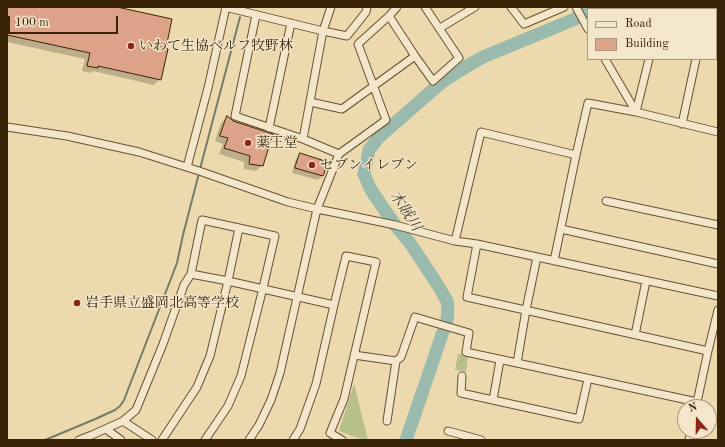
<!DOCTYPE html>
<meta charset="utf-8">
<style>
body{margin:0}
#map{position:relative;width:725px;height:447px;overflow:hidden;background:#edd9ae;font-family:"Old Standard TT",serif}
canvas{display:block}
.frame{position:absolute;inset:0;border:8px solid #392407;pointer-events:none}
.legend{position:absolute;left:587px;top:8px;width:130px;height:52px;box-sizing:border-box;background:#f3e6ca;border:1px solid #a9987c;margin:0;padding:5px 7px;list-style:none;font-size:12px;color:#392407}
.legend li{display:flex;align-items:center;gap:8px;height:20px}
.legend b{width:20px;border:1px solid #a9987c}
.north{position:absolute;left:677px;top:399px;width:40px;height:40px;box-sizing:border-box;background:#f3e6ca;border:1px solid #a9987c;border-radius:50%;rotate:340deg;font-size:11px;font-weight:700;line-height:16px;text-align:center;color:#392407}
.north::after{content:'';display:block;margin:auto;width:14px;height:18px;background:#8f2418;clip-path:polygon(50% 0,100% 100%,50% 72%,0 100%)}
.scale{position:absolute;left:8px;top:16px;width:110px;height:18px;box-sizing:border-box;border:2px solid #392407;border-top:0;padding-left:5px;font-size:12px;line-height:14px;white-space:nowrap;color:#392407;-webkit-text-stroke:3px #f3e6ca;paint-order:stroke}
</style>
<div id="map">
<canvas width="725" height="447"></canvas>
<div class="frame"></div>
<ul class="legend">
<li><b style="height:5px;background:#f3e6ca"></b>Road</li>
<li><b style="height:11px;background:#dda388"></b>Building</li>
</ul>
<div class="north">N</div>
<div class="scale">100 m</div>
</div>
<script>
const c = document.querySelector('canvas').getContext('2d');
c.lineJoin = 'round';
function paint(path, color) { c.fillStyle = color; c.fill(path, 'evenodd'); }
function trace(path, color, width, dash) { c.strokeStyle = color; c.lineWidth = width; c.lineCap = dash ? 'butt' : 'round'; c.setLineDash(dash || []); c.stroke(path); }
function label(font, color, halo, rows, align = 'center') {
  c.font = font + ' "Old Standard TT","Noto Serif JP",serif'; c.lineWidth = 3; c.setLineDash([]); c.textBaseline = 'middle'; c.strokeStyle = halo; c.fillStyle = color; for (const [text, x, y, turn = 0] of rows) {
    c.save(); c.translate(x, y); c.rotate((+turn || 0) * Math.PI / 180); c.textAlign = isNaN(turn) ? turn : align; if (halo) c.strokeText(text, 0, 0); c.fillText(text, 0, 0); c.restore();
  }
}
paint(new Path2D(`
 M458 354 468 356 466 372 455 370Z
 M354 384 368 440H363L339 431Z`), '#b7bf8b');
paint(new Path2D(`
 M7 7H113L165 49 160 79 154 85 93 71 91 73 82 71 85 59 7 42Z
 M227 117 262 165 256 171 244 169V162L219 154 223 144 215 141 221 123Z
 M300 154 323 175 318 180 292 173 296 159Z`), '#0003');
trace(new Path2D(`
 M200 169 240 17
 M45 440 93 420 115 410 120 406 124 400 177 263 183 235 199 173`), '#737e6a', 2);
trace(new Path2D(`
 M406 440 447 320 448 310 447 301 439 287 410 243 395 225 371 190 364 174 369 150 379 137 442 82 469 65 483 57 575 19 588 12`), '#99baac', 13);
const building = new Path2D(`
 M7 7H117L172 19 166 48 168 49 161 80 98 66V68L87 66 90 53 7 35Z
 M227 116 230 118 233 121 273 134 263 166 249 164 250 156 224 148 228 138 220 136Z
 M300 153 328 162 323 176 295 168Z`);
paint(building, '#dda388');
trace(building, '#392407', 1);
const minor = new Path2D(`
 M225 7 323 31 347 36 366 12 367 7
 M511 7 524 24 564 7
 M576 7 588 29
 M662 9V7
 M707 9V7
 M256 15 235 116 303 139 339 154
 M440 28 475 7
 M415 56 433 81 459 58 425 7
 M605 59 636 112
 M310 102 342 109 415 56 389 16
 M636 112 649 59
 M682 124 696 59
 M7 127 67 136 139 152 199 171 288 202 317 209 352 216 395 225 455 241 477 244 718 296
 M269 128 291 23
 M303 139 323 31 331 7
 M187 167 208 88 226 7
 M606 201 718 225
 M561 229 718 264
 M455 241 481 132 576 155
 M477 244 467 297 708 351
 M554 261 576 155 588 103 636 112 718 132
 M635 335 646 281
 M354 355 396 361 387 421
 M396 361 401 357 415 317 469 333 466 352 517 363 526 310 537 257
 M517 363 697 402
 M462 376 461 393 579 419 588 379
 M493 400 500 360
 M696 407 708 351 718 310
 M123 421 152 440
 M106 429 121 440
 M448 431 481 440
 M79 440 92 435 123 421 136 410 163 344 184 285 191 274 228 281 334 305 346 256 376 262 344 399 330 433 342 440
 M162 440 197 387 210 356 228 281 239 228 202 220 191 274
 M205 440 228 406 241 376 263 288 275 236 239 228
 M249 440 259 425 271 400 280 373 317 209 339 154 386 120 358 44 389 16 397 7
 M293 440 300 429 316 384 334 305
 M689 440 691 431`);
trace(minor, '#665131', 9);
trace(minor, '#f3e6ca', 7);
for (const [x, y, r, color] of [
 [131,46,4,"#8f2418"],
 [248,143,4,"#8f2418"],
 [312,165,4,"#8f2418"],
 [77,303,4,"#8f2418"]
]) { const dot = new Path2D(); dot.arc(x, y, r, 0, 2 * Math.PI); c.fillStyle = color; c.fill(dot); trace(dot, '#f3e6ca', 1.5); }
label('14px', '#392407', '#f3e6ca', [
 ["いわて生協ベルフ牧野林",139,46],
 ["薬王堂",256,143],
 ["セブンイレブン",320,165],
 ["岩手県立盛岡北高等学校",85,303]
], 'left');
label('italic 15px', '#514a30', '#f3e6ca', [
 ["木賊川",405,211,56]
]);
</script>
